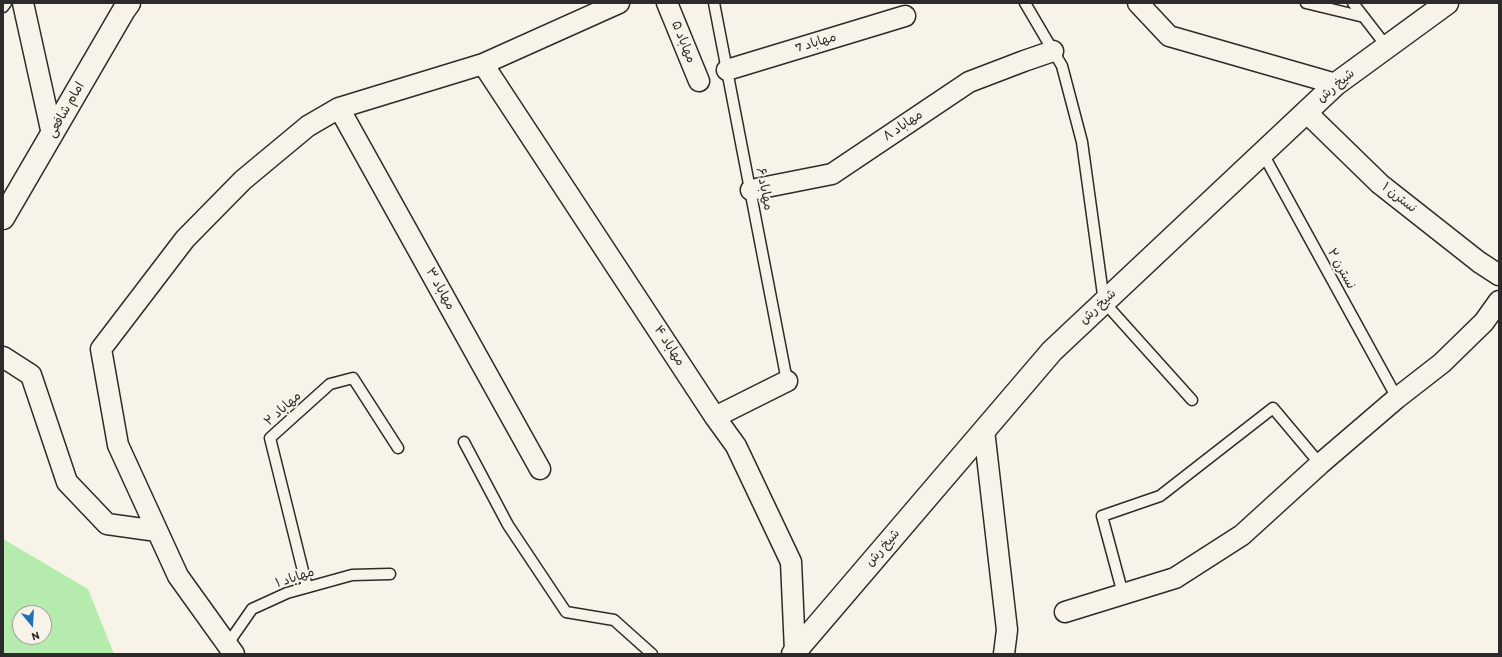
<!DOCTYPE html>
<meta charset="utf-8">
<style>
body{margin:0}
#map{position:relative;width:1502px;height:657px;overflow:hidden;background:#f7f3e8;font-family:Itim,sans-serif}
canvas{display:block}
.frame{position:absolute;inset:0;border:4px solid #2b2b2b;pointer-events:none}
.north{position:absolute;left:12px;top:605px;width:40px;height:40px;box-sizing:border-box;background:#f7f3e8;border:1px solid #a5a39c;border-radius:50%;rotate:162deg;font-size:11px;font-weight:700;line-height:16px;text-align:center;color:#2b2b2b}
.north::after{content:'';display:block;margin:auto;width:14px;height:18px;background:#1f6fb2;clip-path:polygon(50% 0,100% 100%,50% 72%,0 100%)}
</style>
<div id="map">
<canvas width="1502" height="657"></canvas>
<div class="frame"></div>
<div class="north">N</div>
</div>
<script>
const c = document.querySelector('canvas').getContext('2d');
c.lineJoin = 'round';
function paint(path, color) { c.fillStyle = color; c.fill(path, 'evenodd'); }
function trace(path, color, width, dash) { c.strokeStyle = color; c.lineWidth = width; c.lineCap = dash ? 'butt' : 'round'; c.setLineDash(dash || []); c.stroke(path); }
function label(font, color, halo, rows, align = 'center') {
  c.font = font + ' Itim,"Playpen Sans Arabic",sans-serif'; c.lineWidth = 4; c.setLineDash([]); c.textBaseline = 'middle'; c.strokeStyle = halo; c.fillStyle = color; for (const [text, x, y, turn = 0] of rows) {
    c.save(); c.translate(x, y); c.rotate((+turn || 0) * Math.PI / 180); c.textAlign = isNaN(turn) ? turn : align; if (halo) c.strokeText(text, 0, 0); c.fillText(text, 0, 0); c.restore();
  }
}
paint(new Path2D(`
 M3 539 88 589 114 654H3ZM20 613H44V637H20Z`), '#b5ebad');
const service = new Path2D(`
 M714 3 787 381
 M1025 3 1062 66 1082 142 1104 302 1192 400
 M1306 3 1364 17
 M1353 3 1387 47
 M3 7 6 3
 M1262 152 1397 398
 M464 442 508 525 566 612 614 620 652 654
 M307 587 270 438 330 384 353 378 398 448
 M1123 594 1102 516 1160 496 1273 408 1320 464
 M227 645 252 609 287 593 352 575 390 574`);
const minor = new Path2D(`
 M23 3 52 134
 M667 3 699 81
 M1138 3 1169 36 1336 84
 M483 64 715 417 736 446 791 562 795 651
 M727 70 905 16
 M339 108 540 469
 M1306 112 1380 184 1479 262 1499 275
 M751 190 832 174 969 82 1024 61 1053 51
 M3 357 31 375 67 482 107 524 157 531
 M715 417 787 381
 M984 430 1007 630 1004 654
 M1065 612 1175 578 1242 535 1320 464 1397 398 1442 363 1484 322 1499 301
 M234 654 178 576 118 445 101 349 185 239 243 180 308 126 339 108 483 64 619 3`);
const tertiary = new Path2D(`
 M793 654 1052 351 1336 84 1447 3`);
const secondary = new Path2D(`
 M3 218 124 10 129 3`);
trace(service, '#2b2b2b', 13);
trace(minor, '#2b2b2b', 23);
trace(tertiary, '#2b2b2b', 25);
trace(secondary, '#2b2b2b', 25);
trace(service, '#f7f3e8', 10);
trace(minor, '#f7f3e8', 20);
trace(tertiary, '#f7f3e8', 22);
trace(secondary, '#f7f3e8', 22);
label('13px', '#2b2b2b', '#f7f3e8', [
 ["مهاباد ۵",683,42,68],
 ["مهاباد 7",816,43,-17],
 ["شیخ رش",1336,86,-40],
 ["امام شافعی",66,110,-60],
 ["مهاباد ۸",903,126,-34],
 ["مهاباد ۶",764,189,79],
 ["نسترن ۱",1399,198,38],
 ["نسترن ۲",1341,269,61],
 ["مهاباد ۳",440,289,61],
 ["شیخ رش",1098,307,-43],
 ["مهاباد ۴",669,346,57],
 ["مهاباد ۲",283,409,-42],
 ["شیخ رش",883,548,-49],
 ["مهاباد ۱",295,578,-18]
]);
</script>
